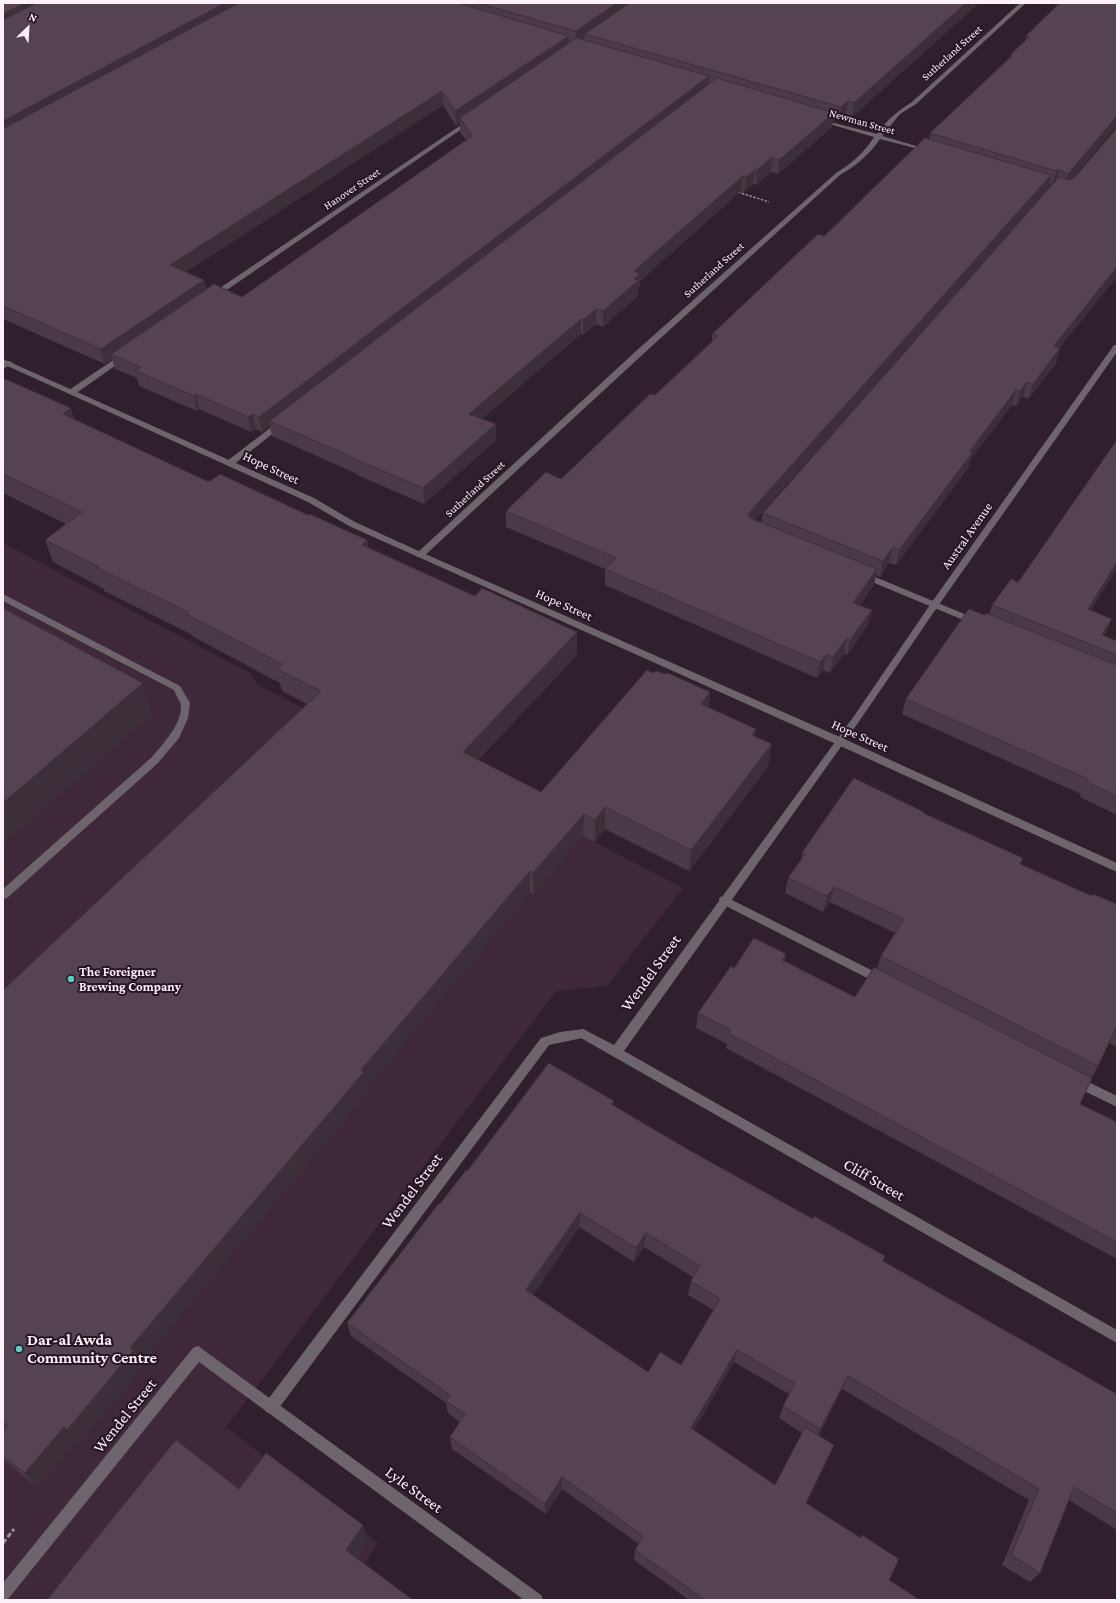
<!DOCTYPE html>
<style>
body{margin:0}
#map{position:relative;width:1120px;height:1603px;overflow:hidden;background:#301f2d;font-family:"Crimson Pro",serif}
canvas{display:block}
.frame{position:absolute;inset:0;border:4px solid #fcf0f9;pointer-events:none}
.north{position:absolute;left:8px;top:8px;width:40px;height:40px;-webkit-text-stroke:3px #261523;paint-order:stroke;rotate:25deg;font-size:11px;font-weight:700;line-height:16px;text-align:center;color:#fcf0f9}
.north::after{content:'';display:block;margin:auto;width:14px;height:18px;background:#fcf0f9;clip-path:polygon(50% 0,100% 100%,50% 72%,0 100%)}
</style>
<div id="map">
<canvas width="1120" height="1603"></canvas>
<div class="frame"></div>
<div class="north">N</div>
</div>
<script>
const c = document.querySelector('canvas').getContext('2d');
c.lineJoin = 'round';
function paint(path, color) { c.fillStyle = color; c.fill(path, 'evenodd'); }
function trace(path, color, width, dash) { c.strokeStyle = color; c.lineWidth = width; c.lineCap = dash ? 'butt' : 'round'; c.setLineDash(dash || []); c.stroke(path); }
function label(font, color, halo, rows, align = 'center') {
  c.font = font + ' "Crimson Pro",serif'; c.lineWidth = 4; c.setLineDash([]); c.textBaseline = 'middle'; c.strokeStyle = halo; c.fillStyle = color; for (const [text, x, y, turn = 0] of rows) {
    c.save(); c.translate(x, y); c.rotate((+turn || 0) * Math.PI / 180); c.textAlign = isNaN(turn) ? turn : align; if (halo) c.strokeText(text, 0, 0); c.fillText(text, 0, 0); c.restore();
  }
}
paint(new Path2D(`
 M3 543 250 673 258 685 315 715 541 814 683 888 607 986 556 991 226 1427 378 1543 340 1600H3Z`), '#3e283a');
trace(new Path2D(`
 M738 192 769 202`), '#9e8f9b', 1.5, [2.5, 1.5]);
trace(new Path2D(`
 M3 1543 14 1529`), '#9e8f9b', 3, [5, 2.5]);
paint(new Path2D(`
 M6 361H9L13 363 3 369V364Z
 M278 422H281L285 424 233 465H227V461Z
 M863 572 979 620 981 622 976 625 973 624 860 577 859 575Z
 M3 594 180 686 190 703 188 718 179 738 158 763 7 898 3 899V889L152 757C162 745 186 720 180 702 178 698 175 694 174 690L3 601Z
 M724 896 885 977 886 980 885 983 881 985 877 983 720 903 719 900 720 897Z
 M583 1029 587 1031 589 1034 587 1037 549 1045 276 1412 271 1414 266 1412 264 1407 266 1402 541 1038 560 1032Z
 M1076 1076 1117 1096V1107L1072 1085 1070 1081 1072 1077Z`), '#6e656c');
paint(new Path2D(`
 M1020 3H1026L916 104 900 114 882 136 930 150V152L880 139C869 155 857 165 840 175L641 356 423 557H417L416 555 417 553 635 352 836 173C852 163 864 153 874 137L819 121V119L877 134C887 120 897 111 912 102Z
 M470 119 473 121 472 122 215 298H212L208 296Z
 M1114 345H1117V352L938 606 860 720 624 1051 1117 1330V1343L579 1037 577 1034 579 1031 583 1029 614 1045 854 716 932 602Z
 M122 354H125L129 356 75 394H69V390Z
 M198 1346 541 1595 543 1600H524L199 1362 8 1599 3 1600V1583L193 1348Z`), '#6e656c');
paint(new Path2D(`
 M3 359 314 498 355 522 423 553 842 738 1117 863V872L836 744 349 526 308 502 3 364Z`), '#6e656c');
paint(new Path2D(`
 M3 3H981H979L852 117 846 115 839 121 833 120 832 127 778 174 771 172 756 185 753 184 744 192 741 191 640 281 639 289 638 290V296L603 327 596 324 583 335 581 334 482 419 496 440 424 504 357 475V474L272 436 270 426 262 432 256 429 251 432 199 409 197 411 139 386 137 378 115 369 112 359 105 364 3 319ZM443 105 456 126 460 123V132L466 140 242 297 206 289 204 280 186 272Z
 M1060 3 1117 128 1114 129 1073 178 1060 348 1056 364 1028 399 1023 397 1016 406 1012 405 970 460 969 467 896 565 889 563 880 577 876 575 874 585 860 605 872 610 868 625 847 655 844 654 830 673 823 670 817 678 605 585V569L506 527V511L561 479 655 395 712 342V334L824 236 929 139 930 133 1010 57 1011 54 1025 41 1026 36ZM1049 184 1052 185 763 513 761 522 755 520 1048 190Z
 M3 378 74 419 207 481 308 515 367 540 368 547 475 596 577 632V655L478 760 541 792 653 673 710 692 709 707 756 729 755 737 768 767 689 871 605 829 595 842 583 836 533 895 530 893 432 1009 367 1088 368 1092 141 1362 143 1366 78 1445 76 1442 37 1487 3 1459V1432L5 1429 3 1427V990L307 704 282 691 280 683 192 636 191 634 104 591V589L53 562 45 540 66 524 3 493Z
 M1117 440V568L1091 610 1106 634 1105 636 1117 641V815L1080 797 1081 794 902 714 906 699 985 615 989 614 992 605 1018 582Z
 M924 812V813L1021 864 1092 896 1117 904V1047L1109 1043 1092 1078 1080 1104 1117 1122V1259L726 1048 727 1044 696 1028 698 1013 734 968 786 954 785 961 855 997 877 968 881 956 895 933 830 902 823 912 785 893 788 878 801 860 802 853Z
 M614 1101 613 1105 689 1150 813 1219 885 1256 883 1262 1117 1394V1530L1069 1500 1040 1573 1030 1582 1002 1565 1029 1500 842 1389 819 1435 829 1457 806 1503 889 1580 920 1600H689L634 1560 635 1550 639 1544 562 1489 546 1514 452 1449 450 1437 460 1422 448 1413 446 1403 351 1336 347 1323 440 1204 467 1171ZM579 1227 634 1262 644 1247 693 1277 691 1281 688 1295 713 1310 681 1365 648 1372 533 1295ZM734 1362 789 1394 783 1406 779 1418 802 1433 775 1485 694 1430Z`), '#4a3a47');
paint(new Path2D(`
 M25 3H56L3 29V14Z
 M225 3H253L3 137V121Z
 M617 3H636L585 34V38L576 44V31Z
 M966 3H979L852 117 854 103Z
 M569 36V50L460 118V123L456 126 455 111Z
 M709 76 708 90 270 421V426L262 432 259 417Z
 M442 91 443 105 173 280 170 265Z
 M848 101 846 115 839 121 841 107Z
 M834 113 832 127 778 174 779 160Z
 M1117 116V128L1114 129 1064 189 1068 174Z
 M772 157 771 172 756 185 757 170Z
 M755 170 753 184 744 192 746 177Z
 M1059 170 1055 185H1052L1056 171Z
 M1051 175 1048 190 747 530 748 514Z
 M743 176 741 191 640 281 639 289 638 290V296L603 327V311L634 271Z
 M1117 267V277L1049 361 1054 346Z
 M204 280 207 295 111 354 112 359 105 364 101 349Z
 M596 309V324L583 335V320Z
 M581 319V334L470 429 469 414Z
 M1060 348 1056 364 1028 399 1033 384Z
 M1027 382 1023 397 1016 406 1020 391Z
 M1016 390 1012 405 970 460 969 467 896 565 899 550 970 451Z
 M196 394 199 409 197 411 194 396Z
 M71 408 78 431 63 414Z
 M253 414 256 429 251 432 248 417Z
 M496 424V440L424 504 423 488Z
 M367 540 370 563 362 545Z
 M893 547 889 563 880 577 883 561Z
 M1117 562V568L1082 625 1088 609Z
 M877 569 874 585 850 618 853 603Z
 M872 610 868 625 847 655 850 640Z
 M1112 619 1106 634 1098 647 1102 635Z
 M577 632V655L464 774 463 752Z
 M847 638 844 654 830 673 833 657Z
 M826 655 823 670 817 678 820 662Z
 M143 683 152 715 3 845V803Z
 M710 692 708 715 701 704Z
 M756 729 753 751 752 735Z
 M772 744 768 767 689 871 691 850Z
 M605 807V829L595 842V820Z
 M584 814 583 836 533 895V873Z
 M530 871V893L367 1088 368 1092 141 1362 143 1366 78 1445 67 1430 130 1348 361 1070Z
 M834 887 830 902 823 912 827 896Z
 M786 954 783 969 782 960Z
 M580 1213 579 1227 527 1304 526 1290Z
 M646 1233 644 1247 634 1262 636 1248Z
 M737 1350 734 1362 688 1440 691 1428Z
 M848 1376 842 1389 815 1441 820 1429Z
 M64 1427 76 1442 37 1487 25 1473Z
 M834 1445 829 1457 801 1514 806 1503Z
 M562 1477V1489L546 1514 545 1504Z
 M363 1525 369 1541 352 1565 346 1550Z`), '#3c2f39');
const building = new Path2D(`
 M3 3H25L3 14Z
 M37 3H225L3 121V20Z
 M239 3H458L569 36 455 111 442 91 170 265 204 280 101 349 3 306V129Z
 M479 3H617L576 31Z
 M630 3H966L854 103 848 101 841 107 585 34Z
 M1060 3H1117V116L1068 174 1059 170 1056 171 930 133 1013 55 1011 54 1029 37 1026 36Z
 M577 38 709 76 259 417 253 414 248 417 196 394 194 396 135 371 141 367 111 354 214 284 242 297 472 136 460 118Z
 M717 78 834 113 779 160 772 157 757 170H755L746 177 743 176 634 271 640 274 634 279 639 280 603 311 596 309 583 320 581 319 469 414 496 424 423 488 355 459H356L270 421Z
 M1117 128V267L1054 346 1060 348 1033 384 1027 382 1020 391 1016 390 970 451 973 452 899 550 893 547 883 561 763 513 1059 177 1068 180 1074 178Z
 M925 138 1051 175 748 514 750 518 877 569 853 603 872 610 850 640 847 638 833 657 826 655 820 662 605 569 616 558 506 511 546 472 561 479 650 394 655 395 718 336 712 334 818 234 824 236Z
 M3 378 71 408 63 414 207 481H210L220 474 308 515 310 514 367 540 362 545 475 596 482 588 577 632 463 752 541 792 647 670 653 673 656 671 665 674 668 673 710 692 701 704 756 729 752 735 772 744 691 850 605 807 595 820 584 814 533 873 530 871 430 989 361 1070 364 1072 130 1348 134 1350 67 1430 64 1427 25 1473 3 1456V1432L8 1426 3 1422V990L321 691 277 669 282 664 186 614 188 612 97 568 99 567 45 540 82 512 3 474Z
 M1117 440V562L1088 609 1112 619 1102 635 1117 641V655L992 605 1011 579 1018 582Z
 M3 608 143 683 3 803Z
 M969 609 985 615 986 613 1117 665V796L1086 782 1088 779 906 699Z
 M854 778 924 812 923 813 1023 858 1020 864 1092 896 1093 894 1117 904V1028H1116L1098 1066 881 956 904 919 834 887 827 896 788 878 805 854 802 853Z
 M754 938 786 954 782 960 855 997 874 967 1092 1078 1080 1104 1117 1122V1242L728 1033 731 1030 698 1013 731 966 734 968Z
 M549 1063 614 1101 611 1104 689 1150 813 1219 814 1216 885 1256 883 1261 1117 1394V1513L1074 1487 1040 1573 1011 1555 1039 1489 848 1376 820 1429 783 1406 795 1383 737 1350 691 1428 775 1485 805 1427 834 1445 806 1503 861 1538 862 1535 899 1559 889 1580 920 1600H705L635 1550 643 1536 562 1477 545 1504 450 1437 465 1414 446 1401 450 1395 347 1323 439 1203 440 1204 466 1170 467 1171ZM580 1213 636 1248 646 1233 700 1266 691 1281 720 1299 681 1365 660 1352 648 1372 526 1290Z
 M176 1440 239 1489 266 1453 363 1525 346 1550 413 1600H47Z`);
paint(building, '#564352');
trace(building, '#3c2f39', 1);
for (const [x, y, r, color] of [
 [71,979,4,"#59cebe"],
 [19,1349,4,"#59cebe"]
]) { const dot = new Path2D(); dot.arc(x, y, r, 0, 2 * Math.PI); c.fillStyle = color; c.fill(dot); trace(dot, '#261523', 1.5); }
label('11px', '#fcf0f9', '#261523', [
 ["Sutherland Street",952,53,-42],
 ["Newman Street",862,122,16],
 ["Hanover Street",352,189,-34],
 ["Sutherland Street",714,270,-42],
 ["Sutherland Street",475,489,-43]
]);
label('13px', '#fcf0f9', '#261523', [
 ["Hope Street",271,468,25],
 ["Austral Avenue",967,536,-55],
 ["Hope Street",564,605,24],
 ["Hope Street",860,736,24]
]);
label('bold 13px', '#fcf0f9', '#261523', [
 ["The Foreigner",79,972],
 ["Brewing Company",79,987]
], 'left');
label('16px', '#fcf0f9', '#261523', [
 ["Wendel Street",651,973,-54],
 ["Cliff Street",874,1180,30],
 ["Wendel Street",412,1191,-53],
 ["Wendel Street",125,1416,-51],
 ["Lyle Street",414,1490,36]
]);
label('bold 16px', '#fcf0f9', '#261523', [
 ["Dar-al Awda",27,1340],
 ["Community Centre",27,1358]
], 'left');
</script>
